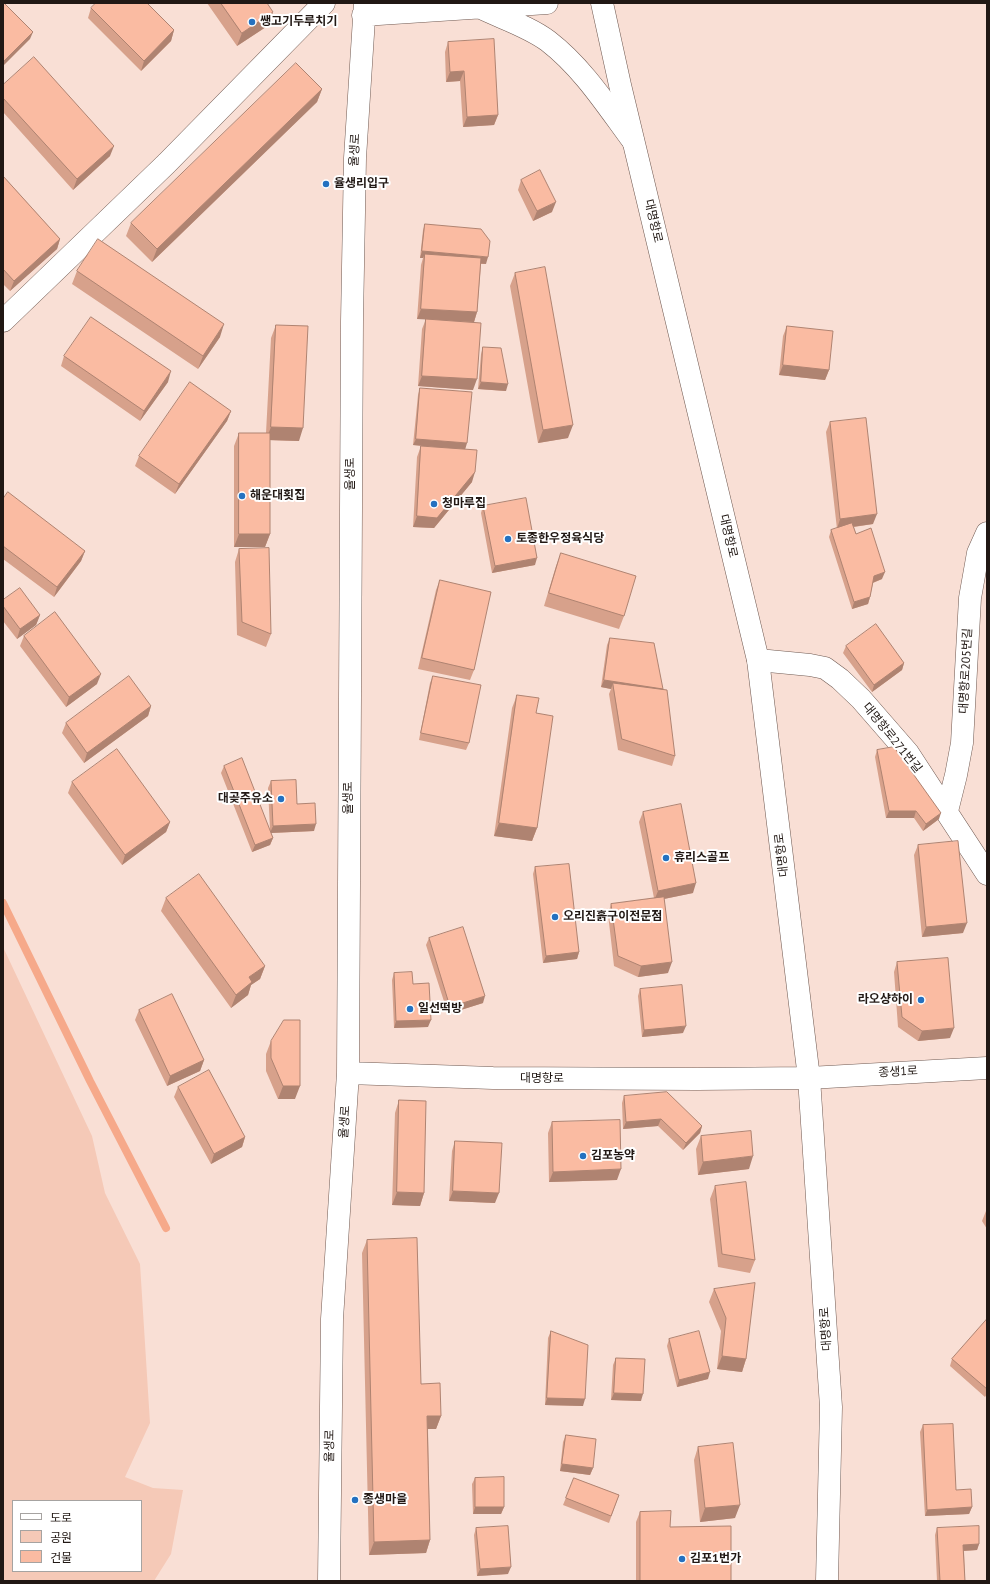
<!DOCTYPE html>
<meta charset="utf-8">
<style>
body{margin:0}
#map{position:relative;width:990px;height:1584px;overflow:hidden;background:#f9dfd5;font-family:"PT Sans","Noto Sans KR",sans-serif}
canvas{display:block}
.frame{position:absolute;inset:0;border:4px solid #211814;pointer-events:none}
.legend{position:absolute;left:12px;top:1500px;width:130px;height:72px;box-sizing:border-box;background:#fff;border:1px solid #a6a3a1;margin:0;padding:5px 7px;list-style:none;font-size:12px;color:#211814}
.legend li{display:flex;align-items:center;gap:8px;height:20px}
.legend b{width:20px;border:1px solid #a6a3a1}
</style>
<div id="map">
<canvas width="990" height="1584"></canvas>
<div class="frame"></div>
<ul class="legend">
<li><b style="height:5px;background:#fff"></b>도로</li>
<li><b style="height:11px;background:#f5c9b7"></b>공원</li>
<li><b style="height:11px;background:#fabba2"></b>건물</li>
</ul>
</div>
<script>
const c = document.querySelector('canvas').getContext('2d');
c.lineJoin = 'round';
function paint(path, color) { c.fillStyle = color; c.fill(path, 'evenodd'); }
function trace(path, color, width, dash) { c.strokeStyle = color; c.lineWidth = width; c.lineCap = dash ? 'butt' : 'round'; c.setLineDash(dash || []); c.stroke(path); }
function label(font, color, halo, rows, align = 'center') {
  c.font = font + ' "PT Sans","Noto Sans KR",sans-serif'; c.lineWidth = 4; c.setLineDash([]); c.textBaseline = 'middle'; c.strokeStyle = halo; c.fillStyle = color; for (const [text, x, y, turn = 0] of rows) {
    c.save(); c.translate(x, y); c.rotate((+turn || 0) * Math.PI / 180); c.textAlign = isNaN(turn) ? turn : align; if (halo) c.strokeText(text, 0, 0); c.fillText(text, 0, 0); c.restore();
  }
}
paint(new Path2D(`
 M3 947 92 1136 105 1193 140 1264 150 1423 125 1477 153 1488 183 1490 171 1554 154 1581H3ZM13 1501H141V1571H13Z`), '#f5c9b7');
trace(new Path2D(`
 M3 903 90 1081 166 1228`), '#f6a98a', 8);
const minor = new Path2D(`
 M479 7C501 18 528 26 548 41 583 68 607 106 633 141
 M363 15 547 3
 M3 321 167 163 324 3
 M758 660 810 665 825 668 840 679 861 699 908 753 987 874
 M947 811 956 775 962 743 970 598 978 553 987 533
 M348 1073 493 1078 697 1079 809 1078 987 1068
 M329 1581 332 1319 348 1073 352 321 355 158 365 3`);
const major = new Path2D(`
 M602 3 620 85 758 660 809 1078 831 1407 827 1581`);
trace(minor, '#705a52', 23);
trace(major, '#705a52', 23);
trace(minor, '#fff', 22);
trace(major, '#fff', 22);
paint(new Path2D(`
 M207 3H267L269 25 237 46Z
 M91 8 174 30 171 41 141 71 88 18Z
 M448 42 498 115 494 125 463 127 460 81 446 82 445 52Z
 M3 85 110 156 73 190 3 112Z
 M322 89 317 102 152 262 126 236 131 223Z
 M3 176 60 239 57 249 10 291 3 284Z
 M521 180 552 212 533 221 518 190Z
 M425 224 486 264H481L477 312 474 322 473 390 418 386 422 329 426 319H417L421 265 423 258H420L423 230Z
 M77 271 220 337 198 369 72 284Z
 M515 273 568 438 538 443 510 286Z
 M276 325 299 441 270 440V534L265 547H234V446L239 433H266L271 338Z
 M787 326 829 370 825 380 779 375 783 336Z
 M483 347 506 391 478 389 481 354Z
 M64 356 168 382 140 421 61 366Z
 M420 388 465 449 472 482 434 528 413 527 417 457 421 446 437 447 413 445 418 395Z
 M231 411 227 421 175 494 135 466 139 456Z
 M830 422 873 524 854 527 856 534 882 579 873 583 870 597 868 604 852 609 829 537 831 530 837 529 826 432Z
 M3 499 85 551 81 561 54 597 3 559Z
 M483 506 535 565 492 573 481 513Z
 M239 549 271 634 266 647 237 635 235 562Z
 M561 553 624 616 619 629 544 606 556 566Z
 M440 580 474 670 470 680 418 669 436 590Z
 M3 600 40 615 36 625 17 639 3 621Z
 M24 636 97 684 66 707 20 646Z
 M610 638 663 689V690L675 756 672 766 618 750 609 694 611 689 601 687 607 645Z
 M846 646 904 663 902 670 872 692 843 653Z
 M433 676 469 743 466 750 419 740 430 683Z
 M517 695 536 713 537 828 532 841 494 836 512 708Z
 M151 706 148 716 84 763 62 733 66 723Z
 M877 750 939 819 923 831 914 818H886L875 757Z
 M224 766 270 830 268 788 271 781 297 804 314 831 271 833 273 838 270 845 252 852 221 773Z
 M72 782 170 822 166 832 122 865 68 793Z
 M643 812 693 893 664 899 668 973 638 977 614 966 608 914 611 904 654 898 639 822Z
 M918 845 963 933 922 937 914 855Z
 M535 867 579 952 577 959 543 963 533 874Z
 M166 898 265 966 260 979 251 985 248 995 231 1008 161 911Z
 M429 938 483 1003 448 1014 426 945Z
 M897 962 950 1038 918 1041 898 1027 894 972Z
 M394 973 413 984 428 1027 394 1028 392 980Z
 M640 989 683 1033 642 1037 638 996Z
 M139 1010 204 1060 200 1071 167 1086 135 1020Z
 M271 1041 295 1099H278L266 1071V1054Z
 M178 1087 245 1137 242 1147 211 1164 174 1097Z
 M624 1096 702 1126 700 1133 683 1150 658 1126 623 1129 622 1103Z
 M399 1100 424 1193 420 1206 392 1205 395 1113Z
 M552 1122 617 1180 549 1182 548 1133Z
 M701 1136 749 1169 698 1175 696 1149Z
 M455 1141 495 1203 449 1201 452 1151Z
 M715 1186 755 1260 750 1273 718 1267 710 1199Z
 M987 1210V1229L982 1221 986 1211Z
 M367 1240 421 1384 441 1416 436 1429H428L430 1540 426 1553 369 1555 362 1253Z
 M714 1289 746 1359 742 1372 717 1369 721 1331 709 1302Z
 M987 1319V1394L985 1397 950 1366 952 1359Z
 M551 1331 583 1406 545 1405 548 1338Z
 M669 1339 708 1379 677 1387 667 1346Z
 M616 1358 641 1401 611 1400 613 1365Z
 M923 1425 956 1490 972 1507 969 1514 925 1516 920 1432Z
 M566 1435 593 1468 590 1475 560 1471 563 1442Z
 M698 1447 735 1518 700 1522 694 1460Z
 M475 1478 504 1507 501 1514H473L472 1484Z
 M574 1478 619 1495 609 1523 563 1505Z
 M640 1512 670 1527 731 1581H636V1522Z
 M476 1528 508 1574 477 1576 474 1535Z
 M937 1528 979 1544 977 1550 964 1551 965 1581H937L935 1535Z`), '#d7a18b');
paint(new Path2D(`
 M273 12 269 25 237 46 242 33Z
 M174 30 171 41 141 71 144 61Z
 M33 32 30 39 3 66V62Z
 M464 71 460 81 446 82 450 72Z
 M322 89 317 102 152 262 157 249Z
 M498 115 494 125 463 127 467 117Z
 M114 146 110 156 73 190 77 179Z
 M556 202 552 212 533 221 537 211Z
 M60 239 57 249 10 291 14 281Z
 M422 251 488 257 486 264 424 258 425 254 423 258H420Z
 M421 309 477 312 474 322 417 319Z
 M224 324 220 337 198 369 203 356Z
 M783 365 829 370 825 380 779 375Z
 M171 371 168 382 140 421 144 411Z
 M422 376 477 379 473 390 418 386Z
 M481 382 508 384 506 391 478 389Z
 M231 411 227 421 175 494 179 484Z
 M573 425 568 438 538 443 543 430Z
 M271 427 303 428 299 441 266 440Z
 M416 439 467 443 465 450 413 445Z
 M475 472 472 482 434 528 413 527 417 516Z
 M877 514 873 524 837 529 840 519Z
 M239 534H270L265 547H234Z
 M85 551 81 561 54 597 57 587Z
 M537 558 535 565 492 573 495 566Z
 M885 572 882 579 872 583 874 576Z
 M870 597 868 604 852 609 854 602Z
 M40 615 36 625 17 639 20 629Z
 M904 663 902 670 872 692 874 685Z
 M101 674 97 684 66 707 69 697Z
 M604 680 663 689 661 696 613 683 611 689 601 687Z
 M151 706 148 716 84 763 87 753Z
 M889 811H916L914 818H886Z
 M941 813 939 819 923 831 926 824Z
 M170 822 166 832 122 865 125 855Z
 M499 823 537 828 532 841 494 836Z
 M316 824 314 831 270 833 273 826Z
 M273 838 270 845 252 852 255 845Z
 M696 883 693 893 654 901 658 891Z
 M967 923 963 933 922 937 926 927Z
 M579 952 577 959 543 963 546 956Z
 M672 962 668 973 638 977 641 966Z
 M265 966 260 979 251 985 248 995 231 1008 236 995 249 977Z
 M485 996 483 1003 448 1014 450 1007Z
 M431 1020 428 1027 394 1028 396 1021Z
 M686 1026 683 1033 642 1037 644 1030Z
 M954 1028 950 1038 918 1041 922 1031Z
 M204 1060 200 1071 167 1086 170 1076Z
 M283 1086H300L295 1099H278Z
 M661 1119 658 1126 623 1129 626 1122Z
 M702 1126 700 1133 683 1150 686 1143Z
 M245 1137 242 1147 211 1164 214 1154Z
 M753 1156 749 1169 698 1175 703 1162Z
 M621 1169 617 1180 549 1182 553 1172Z
 M453 1191 499 1193 495 1203 449 1201Z
 M397 1192 424 1193 420 1206 392 1205Z
 M722 1356 746 1359 742 1372 717 1369Z
 M710 1372 708 1379 677 1387 679 1380Z
 M614 1393 643 1394 641 1401 611 1400Z
 M547 1398 585 1399 583 1406 545 1405Z
 M427 1416H441L436 1429H423Z
 M562 1464 593 1468 590 1475 560 1471Z
 M740 1505 735 1518 700 1522 705 1508Z
 M475 1507H504L501 1514H473Z
 M972 1507 969 1514 925 1516 927 1510Z
 M430 1540 426 1553 369 1555 374 1542Z
 M979 1544 977 1550 961 1551 963 1545Z
 M511 1567 508 1574 477 1576 480 1569Z`), '#af8371');
const building = new Path2D(`
 M3 3H4L33 32 3 62Z
 M96 3H147L174 30 144 61 91 8Z
 M221 3H267L273 12 242 33Z
 M494 39 498 115 467 117 464 71 450 72 448 42Z
 M34 57 114 146 77 179 3 98V85Z
 M296 63 322 89 157 249 131 223Z
 M540 170 556 202 537 211 521 180Z
 M3 176 60 239 14 281 3 269Z
 M425 224 481 229 490 241 488 257 422 251Z
 M98 239 224 324 203 356 77 271Z
 M425 254 481 258 477 312 421 309Z
 M545 267 573 425 543 430 515 273Z
 M91 317 171 371 144 411 64 356Z
 M426 319 481 323 477 379 422 376Z
 M276 325 308 326 303 428 271 427Z
 M787 326 833 331 829 370 783 365Z
 M483 347 501 348 508 384 481 382Z
 M190 382 231 411 179 484 139 456Z
 M420 388 472 392 467 443 416 439Z
 M866 418 877 514 840 519 830 422Z
 M239 433H270V534H239Z
 M421 446 477 450 475 472 437 518 417 516Z
 M8 492 85 551 57 587 3 546V499Z
 M526 498 537 558 495 566 483 506Z
 M852 523 856 534 871 528 885 572 874 576 870 597 854 602 831 530Z
 M269 548 271 634 242 622 239 549Z
 M561 553 636 576 624 616 549 593Z
 M440 580 491 592 474 670 422 658Z
 M20 588 40 615 20 629 3 606V600Z
 M55 612 101 674 69 697 24 636Z
 M876 624 904 663 874 685 846 646Z
 M610 638 654 643 663 689 604 680Z
 M129 676 151 706 87 753 66 723Z
 M433 676 481 685 469 743 421 733Z
 M613 683 667 690 675 756 622 739Z
 M517 695 539 698 536 713 553 716 537 828 499 823Z
 M894 747 941 813 926 824 916 811H889L877 750Z
 M117 749 170 822 125 855 72 782Z
 M242 758 273 838 255 845 224 766Z
 M296 780 297 804 315 803 316 824 273 826 271 781Z
 M681 804 696 883 658 891 643 812Z
 M958 841 967 923 926 927 918 845Z
 M569 864 579 952 546 956 535 867Z
 M199 874 265 966 249 977 252 982 236 995 166 898Z
 M664 897 672 962 641 966 618 956 611 904Z
 M463 927 485 996 450 1007 429 938Z
 M948 958 954 1028 922 1031 902 1017 897 962Z
 M412 972 413 984 429 983 431 1020 396 1021 394 973Z
 M682 985 686 1026 644 1030 640 989Z
 M172 994 204 1060 170 1076 139 1010Z
 M284 1020H300V1086H283L271 1058V1041Z
 M209 1070 245 1137 214 1154 178 1087Z
 M667 1092 702 1126 686 1143 661 1119 626 1122 624 1096Z
 M399 1100 426 1101 424 1193 397 1192Z
 M620 1120 621 1169 553 1172 552 1122Z
 M751 1131 753 1156 703 1162 701 1136Z
 M455 1141 502 1143 499 1193 453 1191Z
 M746 1182 755 1260 722 1254 715 1186Z
 M417 1238 421 1384 440 1383 441 1416H427L430 1540 374 1542 367 1240Z
 M755 1283 746 1359 722 1356 726 1318 714 1289Z
 M987 1319V1389L952 1359Z
 M551 1331 588 1345 585 1399 547 1398Z
 M699 1331 710 1372 679 1380 669 1339Z
 M616 1358 645 1359 643 1394 614 1393Z
 M953 1424 956 1490 971 1489 972 1507 927 1510 923 1425Z
 M566 1435 596 1439 593 1468 562 1464Z
 M733 1443 740 1505 705 1508 698 1447Z
 M504 1477V1507H475V1478Z
 M574 1478 619 1495 611 1516 566 1498Z
 M671 1511 670 1527 731 1526V1581H640V1512Z
 M508 1526 511 1567 480 1569 476 1528Z
 M979 1526V1544L963 1545 965 1581H940L937 1528Z`);
paint(building, '#fabba2');
trace(building, '#af8371', 1);
for (const [x, y, r, color] of [
 [252,22,4,"#2471c0"],
 [326,184,4,"#2471c0"],
 [242,496,4,"#2471c0"],
 [434,504,4,"#2471c0"],
 [508,539,4,"#2471c0"],
 [281,799,4,"#2471c0"],
 [666,858,4,"#2471c0"],
 [555,917,4,"#2471c0"],
 [921,1000,4,"#2471c0"],
 [410,1009,4,"#2471c0"],
 [583,1156,4,"#2471c0"],
 [355,1500,4,"#2471c0"],
 [682,1559,4,"#2471c0"]
]) { const dot = new Path2D(); dot.arc(x, y, r, 0, 2 * Math.PI); c.fillStyle = color; c.fill(dot); trace(dot, '#fff', 1.5); }
label('bold 12px', '#211814', '#fff', [
 ["쌩고기두루치기",260,22],
 ["율생리입구",334,184],
 ["해운대횟집",250,496],
 ["청마루집",442,504],
 ["토종한우정육식당",516,539],
 ["대곶주유소",273,799,"right"],
 ["휴리스골프",674,858],
 ["오리진흙구이전문점",563,917],
 ["라오샹하이",913,1000,"right"],
 ["일선떡방",418,1009],
 ["김포농약",591,1156],
 ["종생마을",363,1500],
 ["김포1번가",690,1559]
], 'left');
label('12px', '#211814', '#fff', [
 ["율생로",355,150,-87],
 ["대명항로",653,221,77],
 ["율생로",351,474,-90],
 ["대명항로",728,536,77],
 ["대명항로205번길",966,671,-87],
 ["대명항로271번길",892,738,51],
 ["율생로",349,798,-90],
 ["대명항로",782,855,-97],
 ["종생1로",898,1072,-3],
 ["대명항로",542,1079],
 ["율생로",345,1122,-86],
 ["대명항로",826,1329,-94],
 ["율생로",330,1446,-89]
]);
</script>
